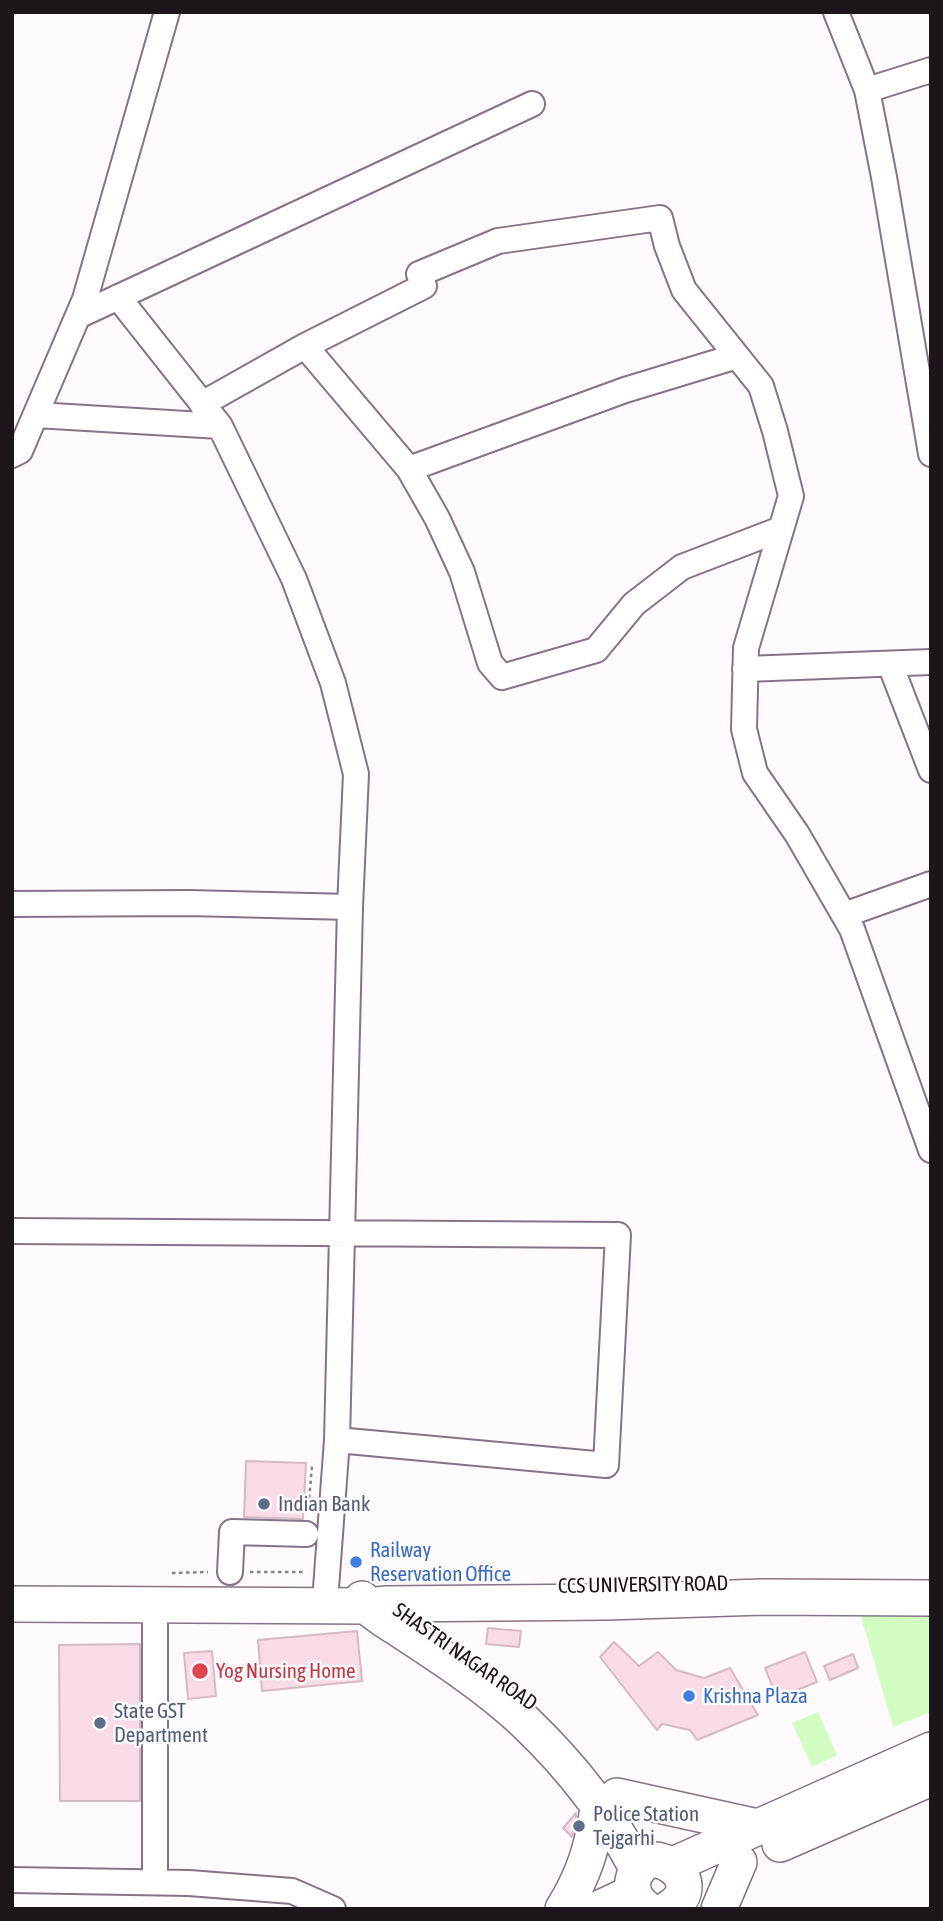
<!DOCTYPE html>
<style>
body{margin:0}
#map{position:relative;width:943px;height:1921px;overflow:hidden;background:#fefafe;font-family:"Asap Condensed",sans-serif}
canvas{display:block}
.frame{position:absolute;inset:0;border:14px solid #1c151c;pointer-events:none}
</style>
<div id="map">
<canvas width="943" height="1921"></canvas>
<div class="frame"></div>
</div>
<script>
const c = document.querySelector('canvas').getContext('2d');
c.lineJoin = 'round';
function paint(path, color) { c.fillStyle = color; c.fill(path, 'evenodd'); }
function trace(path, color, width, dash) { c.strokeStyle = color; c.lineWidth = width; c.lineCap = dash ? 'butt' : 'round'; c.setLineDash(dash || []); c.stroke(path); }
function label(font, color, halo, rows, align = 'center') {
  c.font = font + ' "Asap Condensed",sans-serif'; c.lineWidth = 5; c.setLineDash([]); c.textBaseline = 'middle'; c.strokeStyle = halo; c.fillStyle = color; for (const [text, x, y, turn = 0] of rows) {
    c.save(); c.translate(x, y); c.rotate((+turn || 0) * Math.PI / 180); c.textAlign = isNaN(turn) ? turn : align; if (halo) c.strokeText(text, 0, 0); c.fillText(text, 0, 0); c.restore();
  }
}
paint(new Path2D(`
 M859 1610 931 1613V1712L893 1727Z
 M818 1712 837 1755 812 1767 792 1723Z`), '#d1fcc2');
const building = new Path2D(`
 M246 1461 306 1463 303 1519 244 1517Z
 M488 1628 521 1631 519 1647 486 1644Z
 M357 1631 362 1681 262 1691 258 1640Z
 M614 1642 639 1666 658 1652 676 1670 704 1678 730 1668 758 1715 697 1740 690 1730 662 1724 657 1730 600 1657Z
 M140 1644V1801H60L59 1645Z
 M212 1651 216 1696 188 1699 184 1653Z
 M805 1652 817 1682 777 1698 765 1668Z
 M853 1654 858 1668 830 1680 824 1666Z
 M576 1813V1818L572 1837 563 1828Z`);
paint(building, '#f8dbe7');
trace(building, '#d5b9c5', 2);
const minor = new Path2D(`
 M836 12 867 90
 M931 70 867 90 884 177 931 454
 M78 316 532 104
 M305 346 409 469 437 518 462 572 490 663 502 677 596 650 634 604 682 567 781 529
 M202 404 305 346 424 286 419 274 498 241 660 218 667 246 684 290 761 386 775 431 791 496 746 648 744 729 755 773 797 834 852 929 931 1150
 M36 415 220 426
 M12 455 20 451 85 299 167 12
 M409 469 625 390 737 356
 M890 664 931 770
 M745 669 931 662
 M12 904 189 903 350 907 356 774 333 683 294 579 220 426 118 297
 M844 915 931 884
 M12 1231 618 1235 606 1465 337 1440 326 1588
 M337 1440 350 907
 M230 1572 232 1532 306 1534
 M12 1880 189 1883 292 1891 333 1909
 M155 1882V1604`);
const major = new Path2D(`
 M592 1909 633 1890`);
const highway = new Path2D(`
 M362 1599 366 1606 382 1618C431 1650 482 1682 525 1722 569 1764 610 1816 638 1870
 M12 1604 366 1606 387 1604 607 1602 763 1597 931 1598
 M617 1796 758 1827
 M780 1844 931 1778
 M673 1865 931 1750
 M563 1909C584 1875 593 1846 598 1808
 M647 1909C638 1903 631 1894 633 1881 642 1832 716 1881 668 1909
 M719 1909 739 1862`);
trace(minor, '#877386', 28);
trace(major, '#877386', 33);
trace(highway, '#877386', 38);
trace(new Path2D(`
 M308 1512 312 1466
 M250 1572H306
 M172 1573 208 1572`), '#898389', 2.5, [3.5, 3.5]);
trace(minor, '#fff', 24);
trace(major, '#fff', 30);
trace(highway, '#fff', 35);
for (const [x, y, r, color] of [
 [264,1504,7,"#5c6f8a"],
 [356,1562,7,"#3f7fe0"],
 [200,1671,9,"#e0444e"],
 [689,1696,7,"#3f7fe0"],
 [100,1723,7,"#5c6f8a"],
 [579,1826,7,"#5c6f8a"]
]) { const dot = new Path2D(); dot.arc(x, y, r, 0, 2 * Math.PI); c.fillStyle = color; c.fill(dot); trace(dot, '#fefafe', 2.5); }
label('21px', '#4e5e75', '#fefafe', [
 ["Indian Bank",278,1504],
 ["State GST",114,1711],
 ["Department",114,1735],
 ["Police Station",593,1814],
 ["Tejgarhi",593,1838]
], 'left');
label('21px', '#366cbe', '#fefafe', [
 ["Railway",370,1550],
 ["Reservation Office",370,1574],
 ["Krishna Plaza",703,1696]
], 'left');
label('21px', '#1c151c', '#fefafe', [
 ["CCS UNIVERSITY ROAD",643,1585,-1],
 ["SHASTRI NAGAR ROAD",465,1657,35]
]);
label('21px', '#be3a42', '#fefafe', [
 ["Yog Nursing Home",216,1671]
], 'left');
</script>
